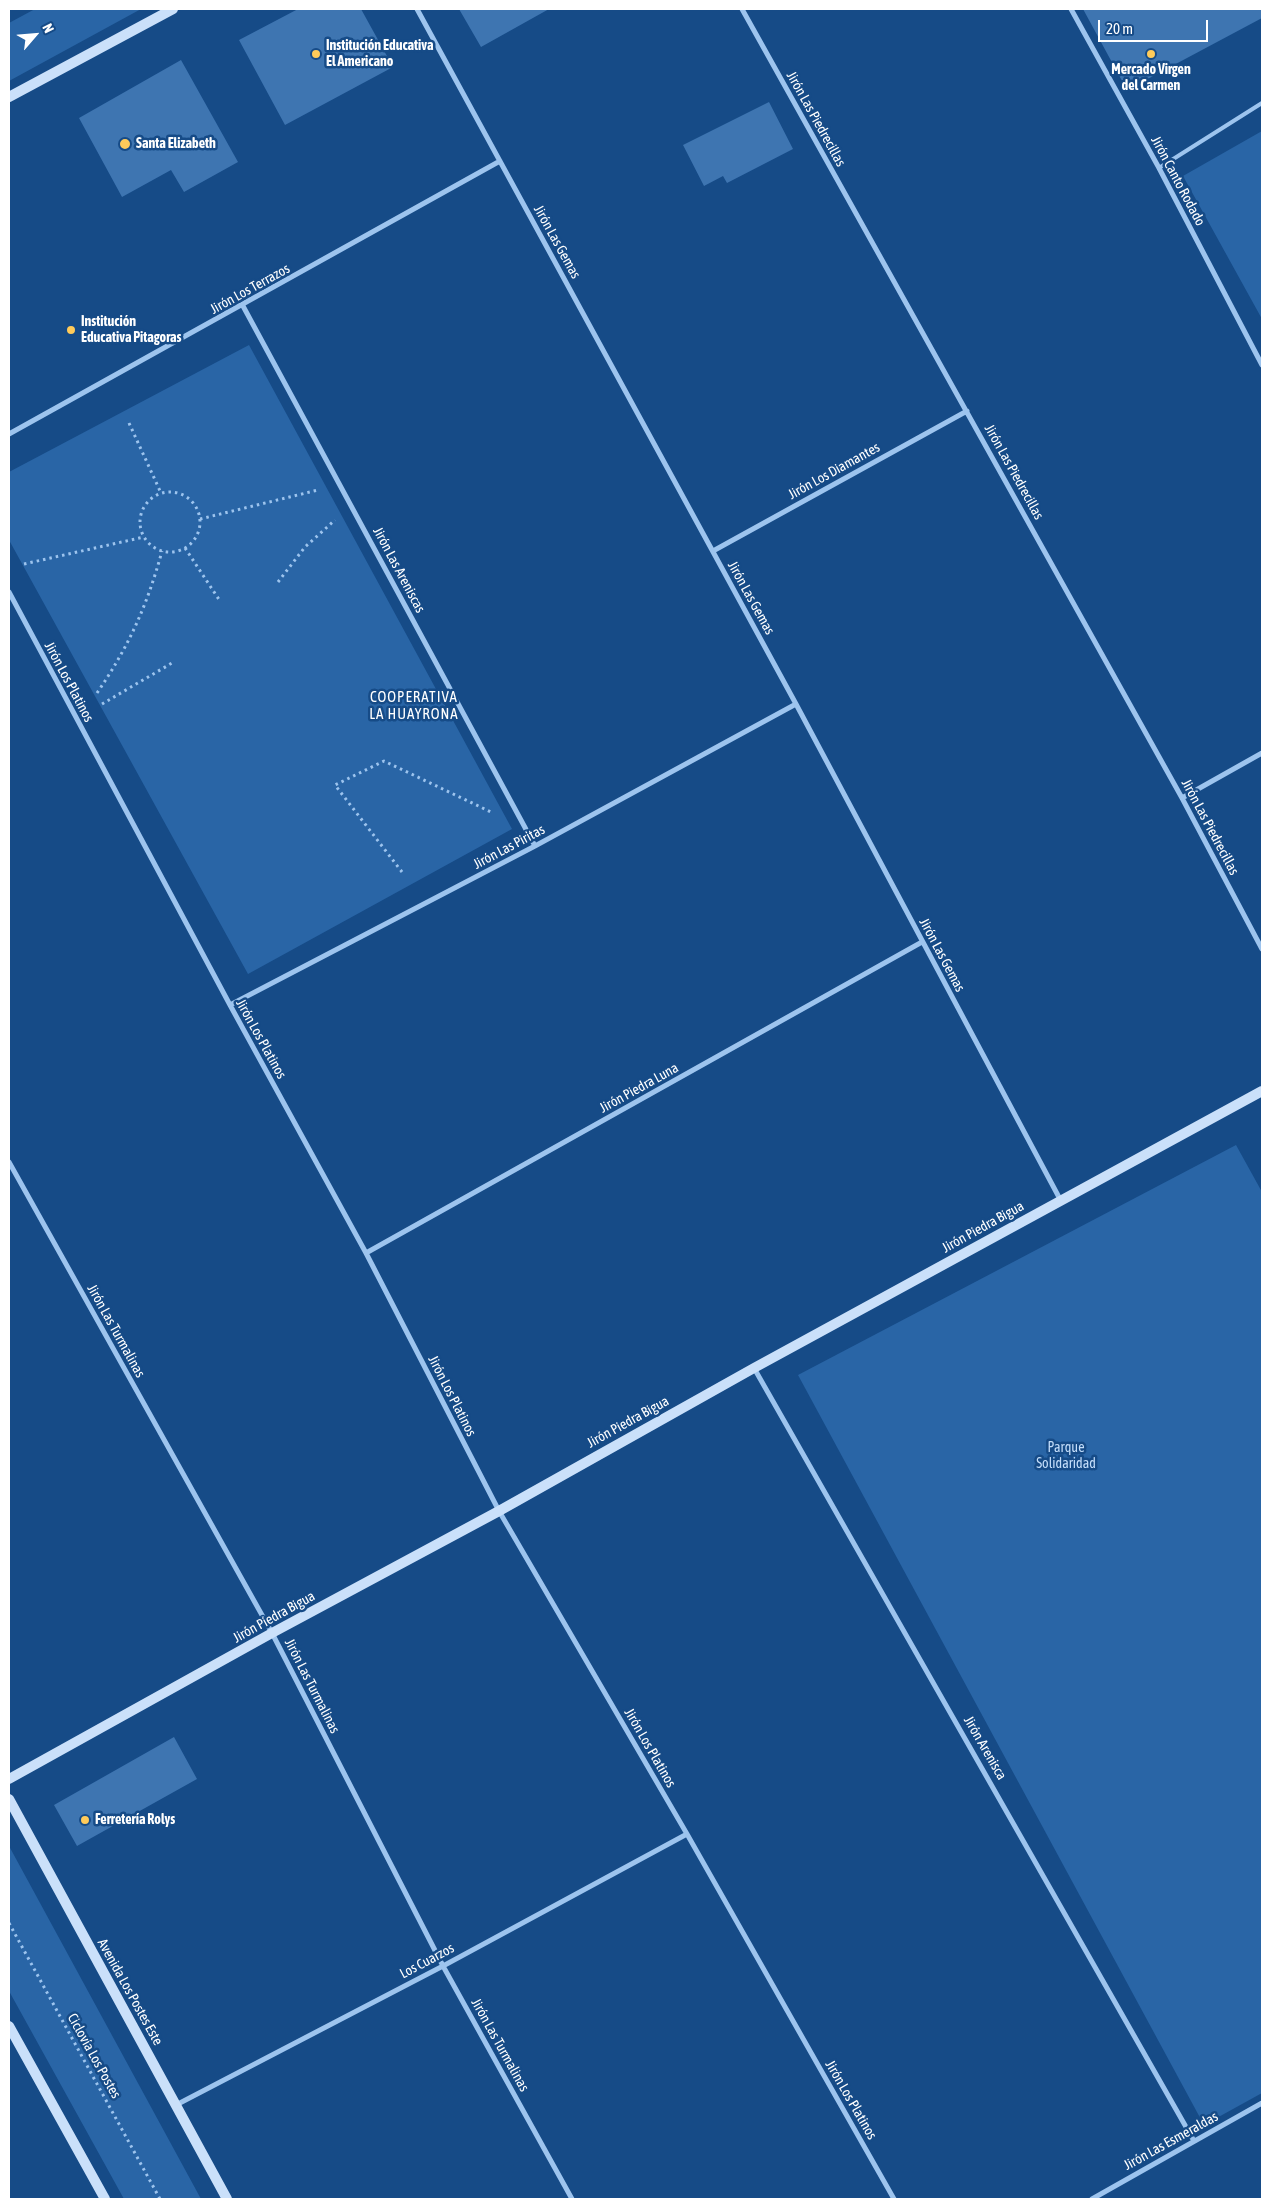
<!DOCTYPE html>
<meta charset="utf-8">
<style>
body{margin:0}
#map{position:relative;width:1271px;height:2208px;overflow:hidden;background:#164b87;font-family:"Asap Condensed",sans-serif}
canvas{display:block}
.frame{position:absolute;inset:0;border:10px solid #fff;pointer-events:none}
.north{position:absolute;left:10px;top:10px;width:50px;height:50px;-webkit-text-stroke:4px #164b87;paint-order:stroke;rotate:63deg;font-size:14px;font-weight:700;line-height:20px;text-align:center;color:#fff}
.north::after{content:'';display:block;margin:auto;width:18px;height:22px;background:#fff;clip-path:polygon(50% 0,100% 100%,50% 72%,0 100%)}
.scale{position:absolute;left:1098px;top:20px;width:110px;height:22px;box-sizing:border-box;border:2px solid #fff;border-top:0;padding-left:6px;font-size:15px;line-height:18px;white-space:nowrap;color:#fff;-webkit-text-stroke:4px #164b87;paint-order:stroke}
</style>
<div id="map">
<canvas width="1271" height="2208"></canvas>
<div class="frame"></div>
<div class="north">N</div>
<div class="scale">20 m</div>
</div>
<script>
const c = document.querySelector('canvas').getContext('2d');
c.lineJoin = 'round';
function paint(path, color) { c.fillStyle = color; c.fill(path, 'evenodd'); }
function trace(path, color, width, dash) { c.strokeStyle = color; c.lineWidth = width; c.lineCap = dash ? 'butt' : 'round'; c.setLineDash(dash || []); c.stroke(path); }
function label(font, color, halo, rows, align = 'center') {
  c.font = font + ' "Asap Condensed",sans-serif'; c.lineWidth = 5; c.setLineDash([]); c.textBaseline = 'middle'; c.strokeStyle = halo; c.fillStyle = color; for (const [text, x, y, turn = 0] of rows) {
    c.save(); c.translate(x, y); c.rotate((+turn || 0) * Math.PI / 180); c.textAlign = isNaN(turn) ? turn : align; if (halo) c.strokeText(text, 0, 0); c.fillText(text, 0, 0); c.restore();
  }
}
paint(new Path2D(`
 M35 9H141L9 81V23Z
 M1262 131V319L1183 176Z
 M249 345 512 829 248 974 9 540V472Z
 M1236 1145 1262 1192V2093L1204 2125 798 1375Z
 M9 1846 201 2199H124L9 1991Z`), '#2965a6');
paint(new Path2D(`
 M298 9H361L393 67 285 125 239 40Z
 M459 9H549L481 47Z
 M1083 9H1262V18L1127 90Z
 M181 60 238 162 184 192 171 170 122 197 79 118Z
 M769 102 793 149 727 183 723 176 704 186 683 145Z
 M174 1737 197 1779 77 1846 54 1805Z`), '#3e75b1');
trace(new Path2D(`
 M129 423 161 493
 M140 522a30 30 0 1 1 60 0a30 30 0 1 1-60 0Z
 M200 519 318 490
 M185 548 220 601
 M24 564 144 537
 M278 582 305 547 335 520
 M97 693C129 646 147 606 162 551
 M102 704 172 663
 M402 872 335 785 384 761 491 812
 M9 1923 160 2199`), '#9dc4ee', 3, [2.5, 4]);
trace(new Path2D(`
 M1159 168 1262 103`), '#9dc4ee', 4);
trace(new Path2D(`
 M417 9 796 704 1061 1201
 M742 9 1182 798 1262 949
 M1071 9 1159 168 1262 365
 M243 306 535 846
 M9 434 500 161
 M713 551 967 411
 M9 592 230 1005 366 1253 499 1511 687 1834 894 2199
 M1182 798 1262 753
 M230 1005 535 846 796 704
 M9 1162 272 1633 443 1966 572 2199
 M366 1253 922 942
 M754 1368 1194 2141
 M176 2105 443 1966 687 1834
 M1092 2199 1262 2103`), '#9dc4ee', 5);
trace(new Path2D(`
 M9 97 173 9
 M9 1779 272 1633 499 1511 754 1368 1262 1091
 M9 1799 227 2199
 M9 2026 105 2199`), '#cae0fa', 10);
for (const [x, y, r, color] of [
 [316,54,5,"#ffcb5a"],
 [1151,54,5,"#ffcb5a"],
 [125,144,6,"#ffcb5a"],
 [71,330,5,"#ffcb5a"],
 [85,1820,5,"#ffcb5a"]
]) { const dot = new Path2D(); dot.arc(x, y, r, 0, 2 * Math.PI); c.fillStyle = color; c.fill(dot); trace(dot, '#164b87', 2); }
label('bold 14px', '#fff', '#164b87', [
 ["Institución Educativa",326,46],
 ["El Americano",326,62],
 ["Mercado Virgen",1151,70,"center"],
 ["del Carmen",1151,86,"center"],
 ["Santa Elizabeth",136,144],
 ["Institución",81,322],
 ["Educativa Pitagoras",81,338],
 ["Ferretería Rolys",95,1820]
], 'left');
label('14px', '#fff', '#164b87', [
 ["Jirón Las Piedrecillas",816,119,61],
 ["Jirón Canto Rodado",1178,181,62],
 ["Jirón Las Gemas",557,242,61],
 ["Jirón Los Terrazos",250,289,-29],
 ["Jirón Los Diamantes",834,471,-29],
 ["Jirón Las Piedrecillas",1014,472,61],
 ["Jirón Las Areniscas",399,570,62],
 ["Jirón Las Gemas",751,598,61],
 ["Jirón Los Platinos",69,682,62],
 ["Jirón Las Piedrecillas",1210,827,62],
 ["Jirón Las Piritas",509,847,-28],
 ["Jirón Las Gemas",942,955,62],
 ["Jirón Los Platinos",261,1039,61],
 ["Jirón Piedra Luna",639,1088,-29],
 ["Jirón Piedra Bigua",983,1227,-29],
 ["Jirón Las Turmalinas",116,1331,61],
 ["Jirón Los Platinos",452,1396,63],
 ["Jirón Piedra Bigua",628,1422,-29],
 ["Jirón Piedra Bigua",274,1617,-29],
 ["Jirón Las Turmalinas",312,1686,63],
 ["Jirón Los Platinos",650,1748,60],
 ["Jirón Arenisca",985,1748,60],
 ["Los Cuarzos",427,1961,-28],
 ["Avenida Los Postes Este",130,1992,61],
 ["Jirón Las Turmalinas",500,2045,61],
 ["Ciclovía Los Postes",94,2056,61],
 ["Jirón Los Platinos",851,2100,60],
 ["Jirón Las Esmeraldas",1171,2141,-29]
]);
label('14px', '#c3ddfa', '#164b87', [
 ["Parque",1066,1448],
 ["Solidaridad",1066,1464]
]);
c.letterSpacing = '1px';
label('15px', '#fff', '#164b87', [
 ["COOPERATIVA",414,697],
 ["LA HUAYRONA",414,714]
]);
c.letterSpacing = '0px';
</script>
